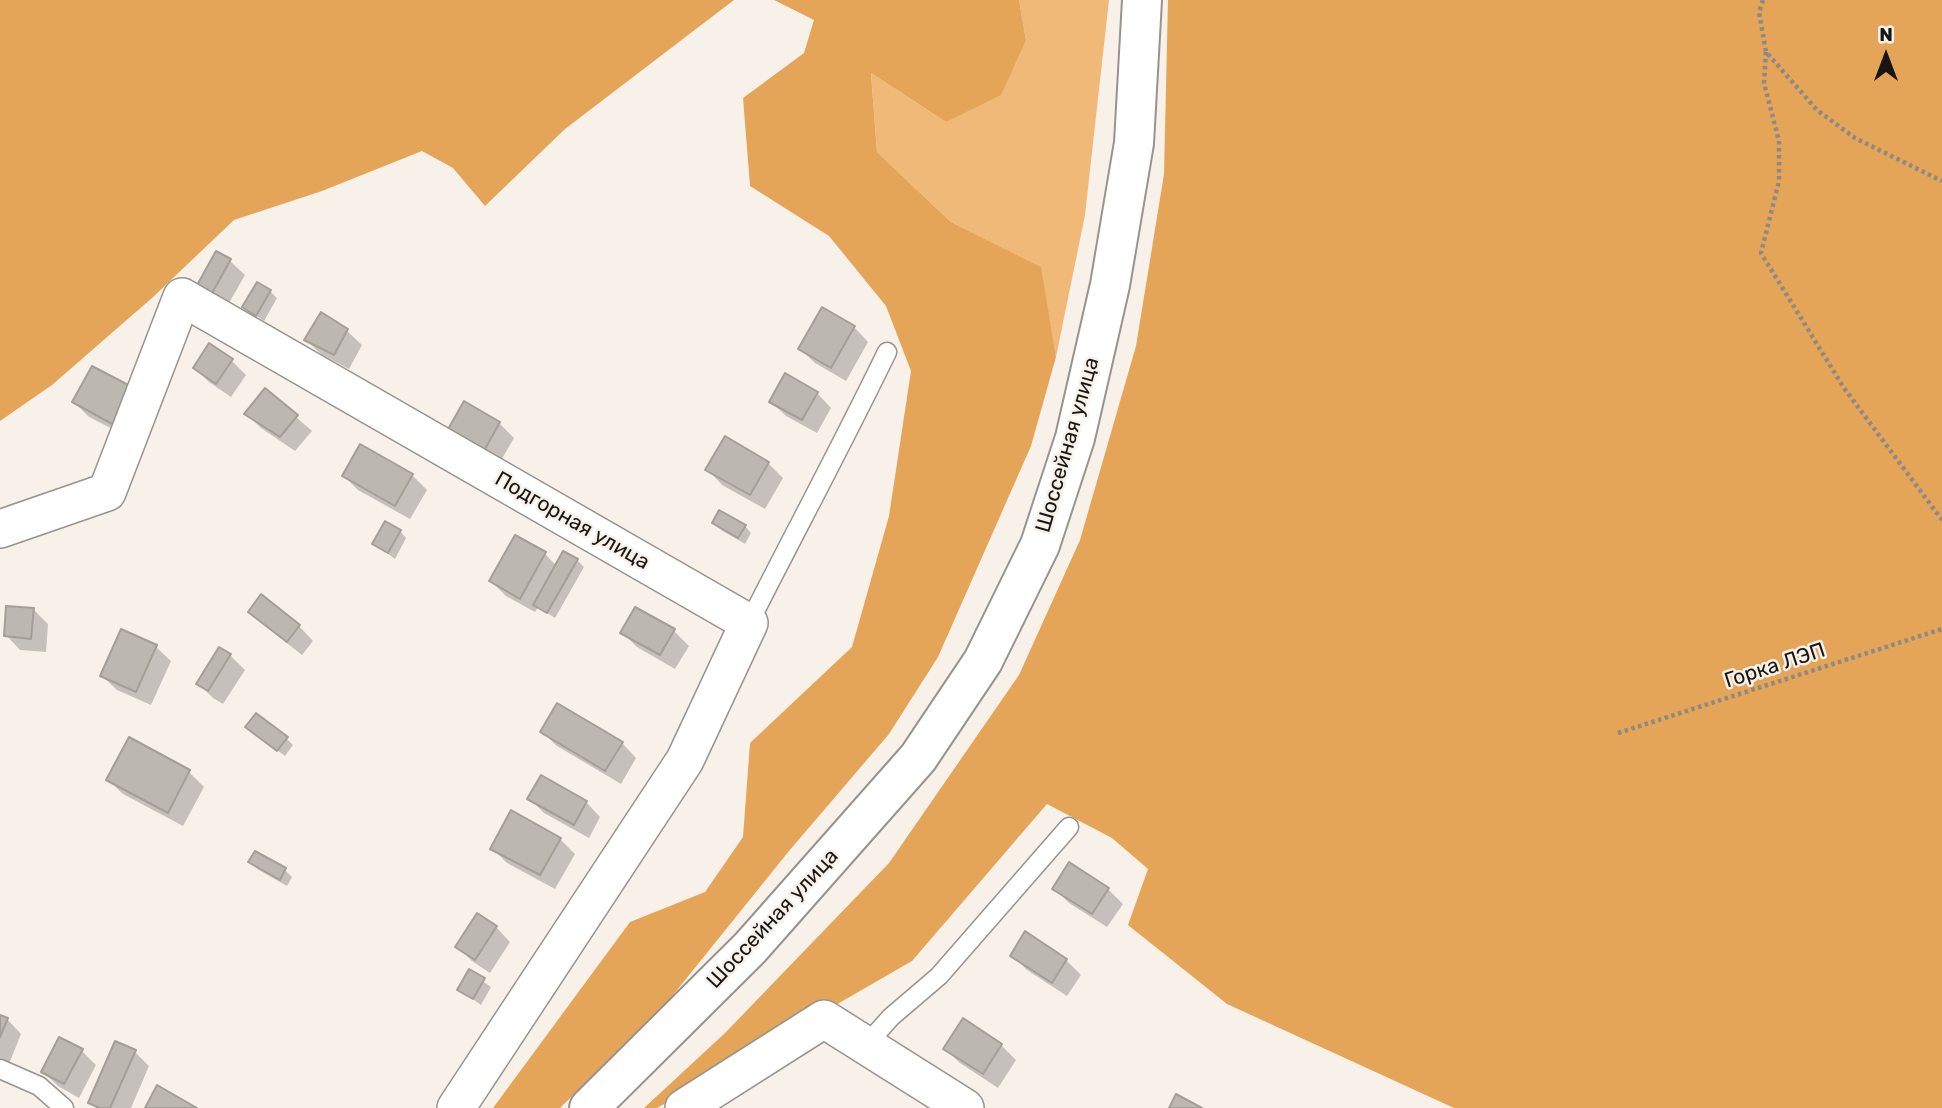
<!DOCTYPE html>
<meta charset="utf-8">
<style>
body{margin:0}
#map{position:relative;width:1942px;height:1108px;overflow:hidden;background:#f7f1ea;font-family:Rubik,sans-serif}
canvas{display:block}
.north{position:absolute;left:1851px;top:21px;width:70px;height:70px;-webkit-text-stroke:5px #f7f1ea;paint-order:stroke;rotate:0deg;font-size:19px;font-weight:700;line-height:28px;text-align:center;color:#181614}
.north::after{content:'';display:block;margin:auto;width:24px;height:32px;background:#181614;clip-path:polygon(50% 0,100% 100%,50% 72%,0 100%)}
</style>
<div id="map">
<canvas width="1942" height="1108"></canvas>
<div class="north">N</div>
</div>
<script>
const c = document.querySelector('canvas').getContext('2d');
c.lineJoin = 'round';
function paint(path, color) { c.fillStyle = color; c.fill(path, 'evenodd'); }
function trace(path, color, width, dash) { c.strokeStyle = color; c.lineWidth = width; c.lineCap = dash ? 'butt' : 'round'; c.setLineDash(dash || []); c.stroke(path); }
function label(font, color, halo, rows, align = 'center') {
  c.font = font + ' Rubik,sans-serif'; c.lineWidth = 5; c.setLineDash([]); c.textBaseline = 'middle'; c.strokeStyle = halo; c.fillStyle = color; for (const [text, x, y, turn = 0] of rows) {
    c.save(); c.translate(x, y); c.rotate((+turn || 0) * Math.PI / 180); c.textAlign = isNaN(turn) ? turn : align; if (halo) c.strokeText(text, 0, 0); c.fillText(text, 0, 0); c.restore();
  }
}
paint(new Path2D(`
 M1019 0H1109L1085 215 1056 357 1040 267 951 222 877 152 871 73 946 122 1026 40Z`), '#f1b977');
paint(new Path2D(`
 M0 0H734L565 129 485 206 453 168 422 151 322 191 234 220 152 298 52 385 0 421Z
 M774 0H1019L1026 40 1001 95 946 122 871 73 877 152 951 222 1041 267 1056 357 1031 446 938 657 889 734 789 851 669 1000 560 1108H493L630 922 705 892 743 837 750 743 852 647 889 516 911 371 886 306 829 236 750 186 743 98 804 53 814 20Z
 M1168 0H1942V1108H1454L1227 1004 1128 925 1148 869 1112 838 1047 804 912 961 657 1108H644L725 1033 889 863 1019 675 1080 540 1136 346 1164 174Z`), '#e4a558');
paint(new Path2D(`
 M230 261 245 275 221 317 193 296Z
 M270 291 277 298 264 321 244 307Z
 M854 327 868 342 846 381 815 363 800 349Z
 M347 331 362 345 349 369 321 354 306 340Z
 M232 361 246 375 231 397 209 382 195 368Z
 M265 390 312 431 295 451 261 428 247 414Z
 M817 393 831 408 817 433 786 416 771 402Z
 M74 402 150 405 132 439 89 417Z
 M499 423 514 438 499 464 464 445Z
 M768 463 783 478 765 509 722 485 708 470Z
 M412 475 427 490 410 519 358 490 344 476Z
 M714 523 745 526 751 533 745 544 721 530Z
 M400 531 406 538 395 559 374 543Z
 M516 537 545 554 557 566 577 560 584 567 555 618 538 607 535 612 506 596 491 581Z
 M33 609 48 624 46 652 20 650 6 635Z
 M250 612 299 626 313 641 302 655 265 626Z
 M122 631 156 647 171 661 151 705 117 690 102 676Z
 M674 631 689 646 675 669 637 647 622 632Z
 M230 655 245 670 223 704 213 698 198 683Z
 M542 732 622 743 636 758 621 784 557 746Z
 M255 734 286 738 293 745 285 756Z
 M130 740 189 772 204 787 183 826 123 794 108 780Z
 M530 799 586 802 600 817 589 838 544 813Z
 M560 839 575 854 555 889 507 863 492 848Z
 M256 853 285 870 292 877 287 886 257 869 251 862Z
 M1054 888 1108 889 1123 904 1107 927 1069 903Z
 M496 927 510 942 490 973 472 961 458 947Z
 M1012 955 1066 960 1081 975 1067 996 1027 970Z
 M470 972 491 987 481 1005 460 990Z
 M0 1016 7 1019 21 1034 7 1069 0 1066Z
 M1001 1045 1016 1060 998 1088 960 1063 945 1049Z
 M82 1051 96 1065 79 1098 58 1086 43 1072Z
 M135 1052 149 1066 131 1108H96L90 1102Z`), '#0003');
const building = new Path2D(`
 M216 251 231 259 206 304 191 296Z
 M257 282 271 290 256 316 242 307Z
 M822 307 855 326 831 368 798 349Z
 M321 312 348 329 334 355 304 340Z
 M209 343 233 359 216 384 193 368Z
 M92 366 136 389 116 426 72 402Z
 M785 373 818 392 802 420 769 402Z
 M265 388 298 415 280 437 244 414Z
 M464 401 500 422 484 451 447 431Z
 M725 436 769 462 750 495 705 470Z
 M360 444 413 474 395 506 342 476Z
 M719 510 746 525 738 538 712 523Z
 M385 521 401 530 388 553 372 544Z
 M515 535 546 552 520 599 489 581Z
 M563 551 578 559 547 613 533 605Z
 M261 594 300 625 287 642 248 612Z
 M6 606 34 608 31 639 4 636Z
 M635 607 675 629 660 655 620 633Z
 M121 629 157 645 136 692 100 676Z
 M219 647 231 654 208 691 196 684Z
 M557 703 623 742 605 771 540 732Z
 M256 713 288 737 277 751 245 727Z
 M129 737 190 770 168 813 106 780Z
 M541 775 587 801 574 825 527 799Z
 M511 810 561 838 540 875 490 849Z
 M255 851 286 868 280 880 248 862Z
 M1069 862 1109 888 1092 914 1052 889Z
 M477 913 497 926 475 960 455 947Z
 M1025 931 1067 959 1052 983 1010 956Z
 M469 969 485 978 473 999 457 990Z
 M0 1015 8 1018 0 1037Z
 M963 1018 1002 1044 983 1074 943 1049Z
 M59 1037 83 1049 64 1084 41 1072Z
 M115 1041 136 1050 110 1108H100L88 1103Z
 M157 1085 197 1108H145Z
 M1176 1094 1202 1108H1169Z`);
paint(building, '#bdb7b1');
trace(building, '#a49e98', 2);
const lane = new Path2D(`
 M749 623C795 532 843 443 887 352
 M866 1045 891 1017 939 976 1069 827
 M0 1069 39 1086 64 1108`);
const street = new Path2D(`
 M0 529 107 492 182 297 749 623 685 760 456 1108
 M684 1108 824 1019 965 1108`);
const primary = new Path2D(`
 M589 1108 750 948 918 758 983 661 1040 545 1075 438 1110 285 1134 143 1142 0`);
trace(lane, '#98938d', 21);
trace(street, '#98938d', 40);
trace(primary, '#98938d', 42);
trace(new Path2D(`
 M1763 0 1759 12 1766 52 1817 110 1855 138 1942 181
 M1766 52 1764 83 1779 141V181L1761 253 1844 388 1942 520
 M1618 733 1942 629`), '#8d8984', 4.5, [3.5, 3.5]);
trace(lane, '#fff', 18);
trace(street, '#fff', 37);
trace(primary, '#fff', 38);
label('21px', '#181614', '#f7f1ea', [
 ["Шоссейная улица",1068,445,-74],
 ["Подгорная улица",572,521,30],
 ["Горка ЛЭП",1775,666,-18],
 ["Шоссейная улица",773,919,-47]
]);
</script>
